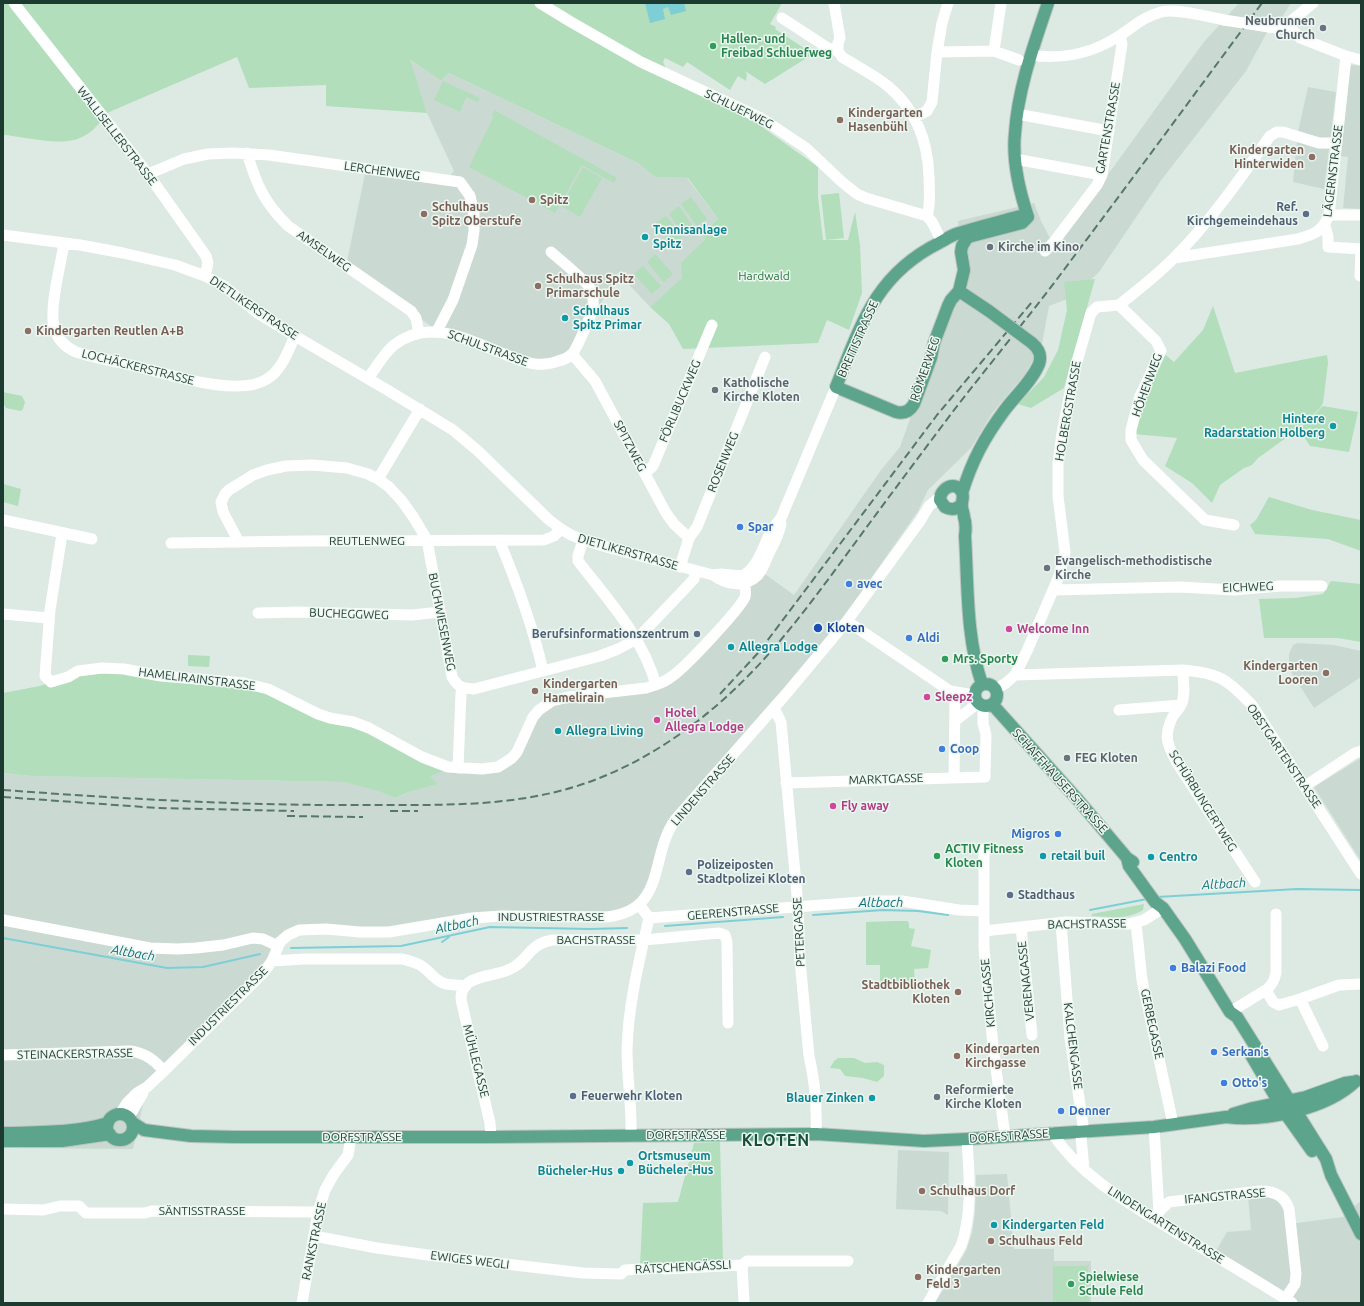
<!DOCTYPE html>
<meta charset="utf-8">
<style>
body{margin:0}
#map{position:relative;width:1364px;height:1306px;overflow:hidden;background:#dceae3;font-family:Ubuntu,sans-serif}
canvas{display:block}
.frame{position:absolute;inset:0;border:4px solid #1d3a30;pointer-events:none}
</style>
<div id="map">
<canvas width="1364" height="1306"></canvas>
<div class="frame"></div>
</div>
<script>
const c = document.querySelector('canvas').getContext('2d');
c.lineJoin = 'round';
function paint(path, color) { c.fillStyle = color; c.fill(path, 'evenodd'); }
function trace(path, color, width, dash) { c.strokeStyle = color; c.lineWidth = width; c.lineCap = dash ? 'butt' : 'round'; c.setLineDash(dash || []); c.stroke(path); }
function label(font, color, halo, rows, align = 'center') {
  c.font = font + ' Ubuntu,sans-serif'; c.lineWidth = 3; c.setLineDash([]); c.textBaseline = 'middle'; c.strokeStyle = halo; c.fillStyle = color; for (const [text, x, y, turn = 0] of rows) {
    c.save(); c.translate(x, y); c.rotate((+turn || 0) * Math.PI / 180); c.textAlign = isNaN(turn) ? turn : align; if (halo) c.strokeText(text, 0, 0); c.fillText(text, 0, 0); c.restore();
  }
}
paint(new Path2D(`
 M1239 3H1291L1281 19 1282 21 1272 23 1246 71 1162 179 1099 272 1073 297 1049 306 1042 344 1025 374 993 412 971 448 928 490 918 511 838 626 675 820 656 875 628 911 501 916 428 926 293 932 272 961 147 1087 133 1149 3 1148V773L32 776 344 782 379 790 395 798 406 793 438 784 429 776 442 772 448 767 505 763 544 705 656 685 740 606 758 569 794 595 881 470 900 447 912 413 930 374 922 364 961 268 958 221 1034 203 1041 221 1055 248 1203 43Z
 M409 60 441 79 449 73 638 163 655 177 687 178 718 219 702 233 705 239 682 263 683 278 650 307 618 273 572 354 545 365 437 331 411 311 346 266 366 169 446 180 454 171 427 113Z
 M1351 65 1361 66V209L1343 208 1348 157 1340 156Z
 M1308 87 1336 92 1324 189 1293 182 1298 132Z
 M1297 643 1334 645 1361 651V677L1314 708 1289 669V654L1293 645Z
 M1361 758V861L1314 787Z
 M898 1150 949 1152 948 1215 941 1211 896 1209Z
 M1007 1174 1014 1249H1054V1261H1091V1303H935L966 1251 972 1233 975 1214 976 1175Z
 M1264 1195 1281 1200 1289 1224 1343 1217 1358 1203 1361 1202V1303H1299L1216 1251 1227 1232 1251 1230 1248 1197Z`), '#cadad2');
paint(new Path2D(`
 M3 3H782L770 24 776 27 775 29 813 54 765 84 745 71 747 74 746 81 738 76 730 90 687 62 683 67 665 58 663 62 667 70 735 112 758 124 818 167V197L823 240H848L855 212 860 245 862 293 849 330 827 320 818 343 683 349 669 324 650 307 682 278 681 263 705 239 702 233 718 219 688 178 655 177 638 163 449 73 441 80 410 60 427 113 326 106V85L249 88 237 57 107 113C84 148 62 143 25 138 18 137 10 135 3 135Z
 M443 81 480 98 478 102 466 97 460 112 434 100Z
 M494 110 610 174 617 178 614 183 582 165 555 213 469 167 494 116 492 115Z
 M583 167 602 178 580 217 561 206Z
 M839 193 844 238 826 240 821 195Z
 M691 197 707 219 697 226 681 204Z
 M679 206 694 228 684 235 669 214Z
 M666 216 682 237 672 244 656 223Z
 M655 254 673 274 664 282 647 262Z
 M643 266 661 286 652 294 634 274Z
 M1095 279 1064 388 1031 408 1018 404 1044 377 1058 350 1067 310 1064 282Z
 M1213 306 1235 373 1327 355 1328 363 1323 403 1320 408 1293 433 1258 458 1252 465 1244 468 1220 485 1212 503 1192 483 1165 466 1177 438 1134 434 1161 351 1174 362 1203 330Z
 M3 392 22 396 25 402 23 409 21 411 6 408 3 403Z
 M1323 406 1358 412 1349 452 1310 446C1306 439 1300 434 1302 426Z
 M3 484 21 489 18 506 3 502Z
 M1269 497 1312 510 1361 520V551L1328 539 1255 534 1250 525 1256 520Z
 M1331 581 1361 584V642L1338 638H1264L1259 599 1295 598 1323 594Z
 M188 655 210 656 209 667 188 666Z
 M102 668 244 683 353 722 448 767 442 772 430 776 438 784 406 793 395 798 379 791 344 782 32 776 3 773V693L40 686 51 682Z
 M1144 904 1143 910C1127 920 1110 917 1092 916V914Z
 M895 921H907L909 923V928L915 929 911 946 931 950 928 968 914 969 915 985 880 986V965H866V922Z
 M838 1058H854L865 1063 877 1062 884 1065V1076L877 1082 863 1078 845 1076 840 1069 830 1068 834 1061Z
 M720 1142 723 1262 640 1266 643 1203 678 1202 694 1143Z
 M1053 1266H1088L1089 1303H1053Z`), '#b2debb');
paint(new Path2D(`
 M645 3H684L686 11 671 15 668 7 663 9 665 19 650 23Z`), '#7ecfd5');
trace(new Path2D(`
 M1157 897 1297 889 1361 890
 M1090 910 1147 899
 M813 915 883 910 918 911 948 915
 M665 926 783 917
 M3 938 167 968 203 967 260 954
 M442 942 449 937
 M291 948 401 946 490 927 590 929 627 928`), '#7ecfd5', 2);
const major = new Path2D(`
 M1020 216 1028 217 1022 223 972 236 967 238 962 246 961 252 964 270 959 291 951 300 948 306 934 343 931 358 914 404C910 411 904 414 896 412L836 387C861 325 875 275 939 243 945 240 950 236 956 234 977 227 999 222 1020 216Z
 M1028 217C1019 190 1012 161 1015 133 1018 88 1034 45 1048 3
 M959 291 989 311
 M962 493C972 461 984 438 1004 411 1015 396 1032 381 1039 364 1042 355 1039 349 1032 343
 M962 504C957 509 952 511 945 507L940 500C940 488 955 480 962 492 964 497 962 499 962 504 961 508 964 513 964 517 966 523 966 529 965 536 968 584 966 638 982 684
 M975 695a11 11 0 1 1 22 0a11 11 0 1 1-22 0Z
 M992 704 1079 801 1127 858 1133 862
 M1127 858 1129 866 1155 902 1163 908 1185 939 1230 1012 1237 1017 1326 1159 1331 1175 1361 1234
 M1251 1055 1285 1113 1312 1151
 M1233 1114 1253 1108 1306 1097 1345 1083 1352 1082
 M107 1127a13 13 0 1 1 26 0a13 13 0 1 1-26 0Z
 M133 1123 144 1130 191 1136 235 1137H491L816 1134 924 1141 967 1139 1154 1127 1226 1117C1266 1122 1327 1109 1356 1081
 M5 1133C40 1132 75 1133 108 1123
 M3 1141H62L110 1134`);
trace(major, '#bbc4c1', 14);
trace(new Path2D(`
 M14 3 148 174 206 256 208 263 205 276
 M540 3 571 22 641 62 761 118 806 148 842 182 857 194 866 198 927 216 932 222 942 242
 M834 3 840 38 838 43V51
 M782 18 828 48 838 51 842 57C858 67 875 75 889 87 916 110 928 142 929 177 929 189 931 205 927 216
 M1288 24 1300 38 1346 56 1361 60
 M1269 27 1278 28 1285 26 1313 3
 M994 51 1001 3
 M937 52 994 51 1019 60
 M1031 55C1062 60 1093 53 1119 36 1135 26 1141 18 1161 12 1176 8 1208 17 1224 20
 M1017 114 1109 131
 M915 117 927 111 932 102 937 52 942 23 948 3
 M247 153C257 186 264 202 288 226L411 311 416 318 419 333
 M1015 159 1102 175
 M148 174 184 159 208 154 233 153 269 155 460 182 470 196 474 215V231L472 245 453 300 437 331
 M1329 215H1361
 M1325 226 1328 237V247L1361 249
 M3 235 80 245 123 253 175 265 205 276 224 286 256 312 295 336 389 391 453 430 478 451 548 519 561 529 571 535 583 540 610 548 713 575 721 574 742 576
 M64 243C61 264 49 308 54 327 57 339 65 347 76 352 95 358 116 362 135 366 168 374 238 398 267 379 282 370 288 351 295 336
 M1361 249 1360 276H1361
 M1045 251 1053 243 1097 185 1102 175 1122 44 1120 36
 M1174 258 1298 239C1314 234 1322 232 1329 215L1346 56
 M1119 305C1138 290 1156 276 1173 259 1210 222 1240 179 1270 136L1277 132H1283L1319 143H1337
 M1119 305 1156 341 1161 351 1140 396 1131 430V440L1143 460 1205 520 1234 525
 M572 354 595 381 666 513 674 524 689 538
 M368 378C377 367 383 354 394 345 431 316 472 342 509 356 525 363 541 368 558 361 563 360 569 357 572 354 578 348 588 320 593 310 593 304 594 297 592 291 588 282 560 260 551 252
 M645 473 653 466 712 325
 M378 479 420 409
 M3 520 92 539
 M62 534 50 610 45 676 51 682 68 677 78 671 102 668 124 669 161 676 244 683 268 689 318 714 330 718 353 722 369 728 422 757 448 767 482 769 498 767 512 758 517 752 533 717 539 710 552 701 568 697 646 688C655 685 664 683 671 677 684 669 740 609 745 597 747 590 744 583 742 576
 M499 540C517 583 533 626 543 671L600 656 618 649 637 639 694 579 696 571
 M583 540 578 556V561C608 600 643 637 656 685
 M239 542 223 512 221 502 225 494 229 490 253 475 267 470 286 466 312 465 347 468 368 474 378 479 389 487 402 501 414 518 427 540 452 677C459 688 461 688 474 689L543 671
 M171 543 300 541 544 540 554 536 561 529
 M680 567 689 538 697 527 765 357
 M713 575C726 585 745 588 758 575 763 569 766 560 769 553 774 544 779 535 781 524
 M742 576C759 568 764 542 773 528 776 524 779 521 781 518L836 387
 M1054 590 1179 587 1234 590 1280 586H1322
 M258 613 298 612 412 615 440 612
 M3 614 49 618
 M847 621 950 691 955 698 954 777
 M1183 670C1183 681 1186 695 1181 705 1179 710 1174 713 1172 718 1163 737 1168 746 1177 763L1255 882
 M1015 675 1183 670C1219 673 1227 679 1252 705L1361 874
 M996 689 1006 683 1015 675 1027 651 1059 576 1065 552 1058 496V464L1062 433 1074 372 1091 313 1097 307 1119 305
 M950 691 974 695
 M774 708 781 722 798 906 800 961 809 1056C815 1081 817 1109 816 1134
 M1119 710 1181 705
 M955 721 978 703
 M458 768 461 693 463 688
 M786 783 985 777 986 735 983 723V706
 M1305 786 1355 753 1361 751
 M984 849V948L993 1046 1005 1136
 M649 918 875 901H902L959 910 984 911
 M3 920 150 948 178 949 196 948 223 945 253 938 263 939 278 946
 M1061 923 1070 1038 1083 1125 1081 1137 1084 1169
 M1136 923 1142 980 1173 1124
 M1021 927 1032 1035
 M984 931 1066 922 1128 924 1144 920 1163 908
 M272 961 304 959H402C410 961 416 962 423 967 430 972 435 980 443 983 450 986 458 984 466 986
 M1266 990 1273 1002 1279 1005 1300 999 1339 985 1361 984
 M1300 999 1323 1046
 M1230 1012 1266 990C1272 985 1274 981 1276 973V914
 M3 1055 130 1051C146 1053 154 1060 164 1071
 M120 1114 127 1103 137 1093 147 1087 164 1071 264 972 272 961 280 942 288 935 299 930 326 929 360 932H389L472 918 501 916 606 917C667 911 649 857 675 820L786 694 847 621 920 521 929 506 940 497
 M129 1117 143 1093
 M1154 1127 1159 1212
 M1052 1133C1079 1174 1123 1200 1164 1225 1206 1251 1250 1276 1292 1303
 M631 1135C632 1107 627 1078 627 1050 628 1006 639 961 649 918L639 904
 M491 1137 490 1123 462 1004C460 997 461 990 467 984 476 976 497 975 508 970 529 962 527 944 553 940H644L719 933 725 935 727 942 728 1023
 M3 1209 43 1210 60 1206H79L86 1213H145L152 1211 318 1212
 M1152 1218 1169 1202 1260 1191C1274 1191 1285 1196 1289 1209L1296 1274 1295 1284 1285 1299
 M314 1236 377 1248 428 1255 583 1273 621 1274 625 1270 660 1268 665 1269 742 1265 747 1261H848
 M742 1265 744 1303
 M302 1303 318 1212 325 1190 334 1174 348 1155 351 1137
 M928 1303 961 1246C973 1212 969 1174 967 1139`), '#fff', 11);
trace(major, '#5ca48c', 12);
trace(new Path2D(`
 M720 694 758 653 937 415 1032 302
 M3 790C126 799 248 806 371 805 439 805 508 807 574 787 658 761 729 703 784 636 805 611 824 585 844 558 879 510 915 462 951 414 991 362 1033 312 1072 259 1136 174 1199 88 1262 3
 M3 797 158 808 294 811
 M390 811H418
 M287 816 363 817`), '#57776c', 2, [8, 4]);
const majorBridge = new Path2D(`
 M989 311 1032 343`);
trace(majorBridge, '#bbc4c1', 14, []);
trace(new Path2D(`
 M1224 20 1269 27`), '#fff', 11);
trace(majorBridge, '#5ca48c', 12);
for (const [x, y, r, color] of [
 [1323,28,4,"#6b7280"],
 [713,46,4,"#2e9e5b"],
 [840,120,4,"#8d6e63"],
 [1312,157,4,"#8d6e63"],
 [532,200,4,"#8d6e63"],
 [424,214,4,"#8d6e63"],
 [1306,214,4,"#5c6f8a"],
 [645,237,4,"#0f9aa8"],
 [990,247,4,"#6b7280"],
 [538,286,4,"#8d6e63"],
 [565,318,4,"#0f9aa8"],
 [28,331,4,"#8d6e63"],
 [715,390,4,"#6b7280"],
 [1333,426,4,"#0f9aa8"],
 [740,527,4,"#3f7fe0"],
 [1047,568,4,"#6b7280"],
 [849,584,4,"#3f7fe0"],
 [818,628,5,"#1a4fb4"],
 [1009,629,4,"#d1479c"],
 [697,634,4,"#5c6f8a"],
 [909,638,4,"#3f7fe0"],
 [731,647,4,"#0f9aa8"],
 [945,659,4,"#2e9e5b"],
 [1326,673,4,"#8d6e63"],
 [535,691,4,"#8d6e63"],
 [927,697,4,"#d1479c"],
 [657,720,4,"#d1479c"],
 [558,731,4,"#0f9aa8"],
 [942,749,4,"#3f7fe0"],
 [1067,758,4,"#6b7280"],
 [833,806,4,"#d1479c"],
 [1058,834,4,"#3f7fe0"],
 [937,856,4,"#2e9e5b"],
 [1043,856,4,"#0f9aa8"],
 [1151,857,4,"#0f9aa8"],
 [689,872,4,"#5c6f8a"],
 [1010,895,4,"#5c6f8a"],
 [1173,968,4,"#3f7fe0"],
 [958,992,4,"#8d6e63"],
 [1214,1052,4,"#3f7fe0"],
 [957,1056,4,"#8d6e63"],
 [1224,1083,4,"#3f7fe0"],
 [573,1096,4,"#5c6f8a"],
 [937,1097,4,"#6b7280"],
 [872,1098,4,"#0f9aa8"],
 [1061,1111,4,"#3f7fe0"],
 [630,1163,4,"#0f9aa8"],
 [621,1171,4,"#0f9aa8"],
 [922,1191,4,"#8d6e63"],
 [994,1225,4,"#0f9aa8"],
 [991,1241,4,"#8d6e63"],
 [918,1277,4,"#8d6e63"],
 [1071,1284,4,"#2e9e5b"]
]) { const dot = new Path2D(); dot.arc(x, y, r, 0, 2 * Math.PI); c.fillStyle = color; c.fill(dot); trace(dot, '#edf7f1', 1.5); }
label('bold 12px', '#5b616d', '#edf7f1', [
 ["Neubrunnen",1315,21,"right"],
 ["Church",1315,35,"right"],
 ["Kirche im Kino",998,247],
 ["Katholische",723,383],
 ["Kirche Kloten",723,397],
 ["Evangelisch-methodistische",1055,561],
 ["Kirche",1055,575],
 ["FEG Kloten",1075,758],
 ["Reformierte",945,1090],
 ["Kirche Kloten",945,1104]
], 'left');
label('bold 12px', '#27864d', '#edf7f1', [
 ["Hallen- und",721,39],
 ["Freibad Schluefweg",721,53],
 ["Mrs. Sporty",953,659],
 ["ACTIV Fitness",945,849],
 ["Kloten",945,863],
 ["Spielwiese",1079,1277],
 ["Schule Feld",1079,1291]
], 'left');
label('12px', '#1d3a30', '#edf7f1', [
 ["SCHLUEFWEG",739,109,26],
 ["GARTENSTRASSE",1108,128,-80],
 ["WALLISELLERSTRASSE",117,136,52],
 ["LERCHENWEG",382,171,8],
 ["LÄGERNSTRASSE",1333,171,-83],
 ["AMSELWEG",324,251,35],
 ["DIETLIKERSTRASSE",254,308,34],
 ["BREITISTRASSE",858,339,-66],
 ["SCHULSTRASSE",488,348,20],
 ["LOCHÄCKERSTRASSE",138,367,14],
 ["RÖMERWEG",925,369,-71],
 ["HÖHENWEG",1147,385,-70],
 ["FÖRLIBUCKWEG",680,401,-67],
 ["HOLBERGSTRASSE",1068,411,-80],
 ["SPITZWEG",630,446,62],
 ["ROSENWEG",723,462,-68],
 ["REUTLENWEG",367,541],
 ["DIETLIKERSTRASSE",628,552,16],
 ["EICHWEG",1248,587,-2],
 ["BUCHEGGWEG",349,614,2],
 ["BUCHWIESENWEG",442,622,79],
 ["HAMELIRAINSTRASSE",197,679,7],
 ["OBSTGARTENSTRASSE",1284,756,56],
 ["MARKTGASSE",886,779,-2],
 ["SCHAFFHAUSERSTRASSE",1060,781,48],
 ["LINDENSTRASSE",703,790,-49],
 ["SCHÜRBUNGERTWEG",1203,801,58],
 ["GEERENSTRASSE",733,912,-5],
 ["INDUSTRIESTRASSE",551,917],
 ["BACHSTRASSE",1087,924,-1],
 ["PETERGASSE",799,932,-93],
 ["BACHSTRASSE",596,940],
 ["VERENAGASSE",1026,981,-96],
 ["KIRCHGASSE",988,993,-95],
 ["INDUSTRIESTRASSE",228,1006,-45],
 ["GERBEGASSE",1152,1024,78],
 ["KALCHENGASSE",1073,1046,83],
 ["STEINACKERSTRASSE",75,1054,-1],
 ["MÜHLEGASSE",476,1061,76],
 ["DORFSTRASSE",686,1135],
 ["DORFSTRASSE",1009,1136,-4],
 ["DORFSTRASSE",362,1137],
 ["IFANGSTRASSE",1225,1196,-5],
 ["SÄNTISSTRASSE",202,1211],
 ["LINDENGARTENSTRASSE",1166,1225,32],
 ["RANKSTRASSE",314,1241,-78],
 ["EWIGES WEGLI",470,1260,7],
 ["RÄTSCHENGÄSSLI",683,1267,-3]
]);
label('bold 12px', '#785e54', '#edf7f1', [
 ["Kindergarten",848,113],
 ["Hasenbühl",848,127],
 ["Kindergarten",1304,150,"right"],
 ["Hinterwiden",1304,164,"right"],
 ["Spitz",540,200],
 ["Schulhaus",432,207],
 ["Spitz Oberstufe",432,221],
 ["Schulhaus Spitz",546,279],
 ["Primarschule",546,293],
 ["Kindergarten Reutlen A+B",36,331],
 ["Kindergarten",1318,666,"right"],
 ["Looren",1318,680,"right"],
 ["Kindergarten",543,684],
 ["Hamelirain",543,698],
 ["Stadtbibliothek",950,985,"right"],
 ["Kloten",950,999,"right"],
 ["Kindergarten",965,1049],
 ["Kirchgasse",965,1063],
 ["Schulhaus Dorf",930,1191],
 ["Schulhaus Feld",999,1241],
 ["Kindergarten",926,1270],
 ["Feld 3",926,1284]
], 'left');
label('bold 12px', '#4e5e75', '#edf7f1', [
 ["Ref.",1298,207,"right"],
 ["Kirchgemeindehaus",1298,221,"right"],
 ["Berufsinformationszentrum",689,634,"right"],
 ["Polizeiposten",697,865],
 ["Stadtpolizei Kloten",697,879],
 ["Stadthaus",1018,895],
 ["Feuerwehr Kloten",581,1096]
], 'left');
label('bold 12px', '#0d838f', '#edf7f1', [
 ["Tennisanlage",653,230],
 ["Spitz",653,244],
 ["Schulhaus",573,311],
 ["Spitz Primar",573,325],
 ["Hintere",1325,419,"right"],
 ["Radarstation Holberg",1325,433,"right"],
 ["Allegra Lodge",739,647],
 ["Allegra Living",566,731],
 ["retail buil",1051,856],
 ["Centro",1159,857],
 ["Blauer Zinken",864,1098,"right"],
 ["Ortsmuseum",638,1156],
 ["Bücheler-Hus",638,1170],
 ["Bücheler-Hus",613,1171,"right"],
 ["Kindergarten Feld",1002,1225]
], 'left');
label('12px', '#24743d', '#edf7f1', [
 ["Hardwald",764,276]
]);
label('bold 12px', '#366cbe', '#edf7f1', [
 ["Spar",748,527],
 ["avec",857,584],
 ["Aldi",917,638],
 ["Coop",950,749],
 ["Migros",1050,834,"right"],
 ["Balazi Food",1181,968],
 ["Serkan‘s",1222,1052],
 ["Otto's",1232,1083],
 ["Denner",1069,1111]
], 'left');
label('bold 12px', '#164399', '#edf7f1', [
 ["Kloten",827,628]
], 'left');
label('bold 12px', '#b23c85', '#edf7f1', [
 ["Welcome Inn",1017,629],
 ["Sleepz",935,697],
 ["Hotel",665,713],
 ["Allegra Lodge",665,727],
 ["Fly away",841,806]
], 'left');
label('italic 13px', '#13717b', '#edf7f1', [
 ["Altbach",1224,884,-3],
 ["Altbach",881,903],
 ["Altbach",457,925,-12],
 ["Altbach",133,953,10]
]);
c.letterSpacing = '1px';
label('bold 16px', '#184e3c', '#edf7f1', [
 ["KLOTEN",776,1141]
]);
c.letterSpacing = '0px';
</script>
